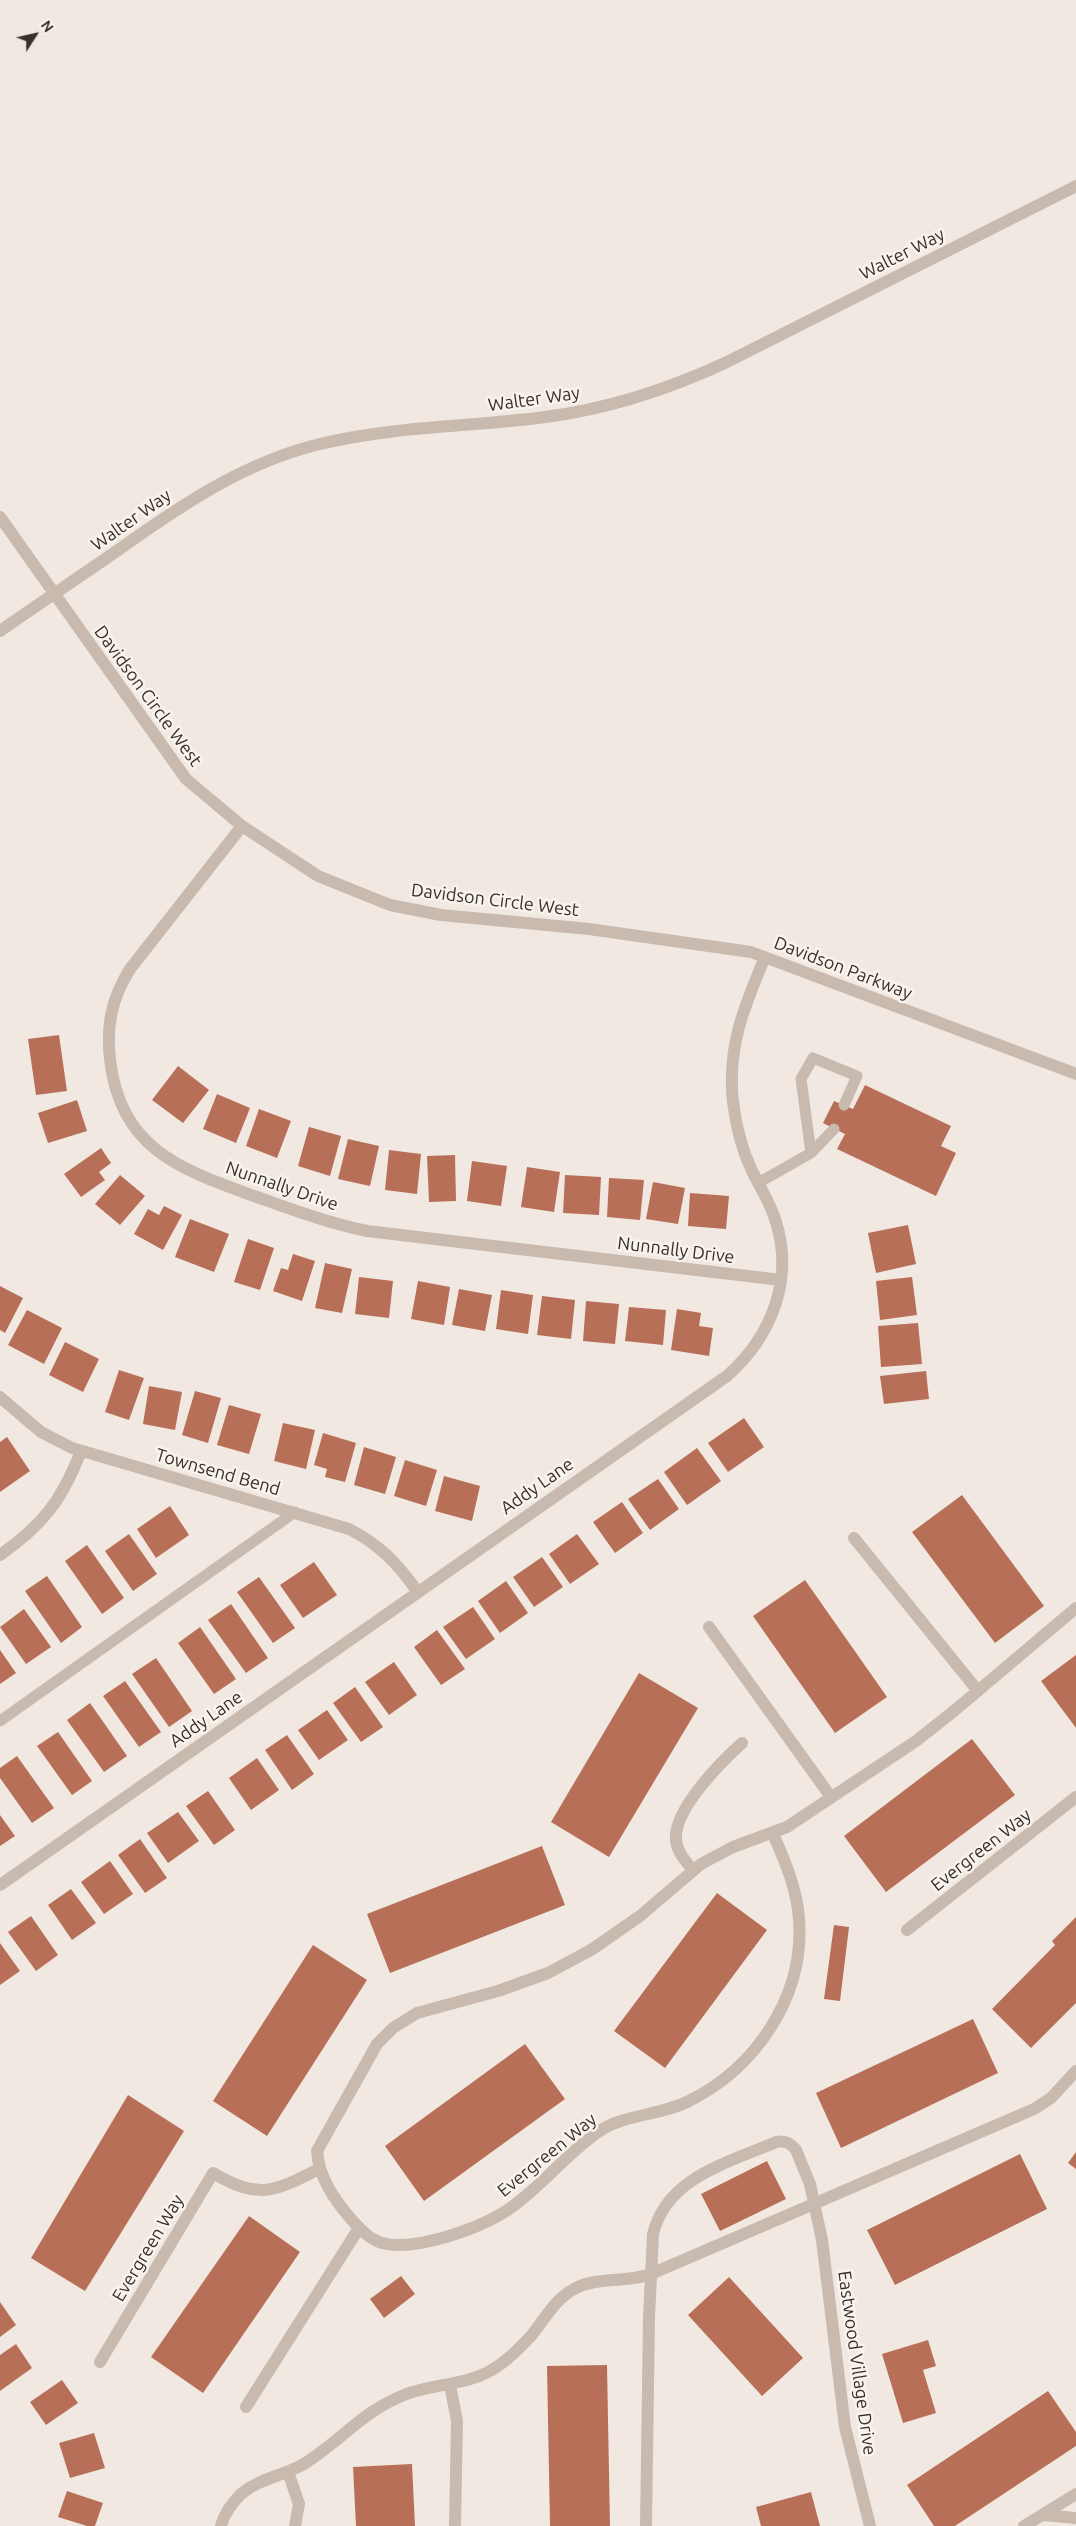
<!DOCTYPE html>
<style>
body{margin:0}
#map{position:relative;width:1076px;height:2526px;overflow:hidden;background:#f1e9e1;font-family:Ubuntu,sans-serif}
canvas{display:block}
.north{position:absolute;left:10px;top:10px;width:50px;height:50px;-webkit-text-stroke:4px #f9f3ed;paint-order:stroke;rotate:55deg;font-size:14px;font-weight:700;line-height:20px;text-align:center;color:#372f2b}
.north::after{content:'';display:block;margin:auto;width:18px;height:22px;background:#372f2b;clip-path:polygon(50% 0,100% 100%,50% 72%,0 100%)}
</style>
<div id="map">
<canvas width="1076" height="2526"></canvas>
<div class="north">N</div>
</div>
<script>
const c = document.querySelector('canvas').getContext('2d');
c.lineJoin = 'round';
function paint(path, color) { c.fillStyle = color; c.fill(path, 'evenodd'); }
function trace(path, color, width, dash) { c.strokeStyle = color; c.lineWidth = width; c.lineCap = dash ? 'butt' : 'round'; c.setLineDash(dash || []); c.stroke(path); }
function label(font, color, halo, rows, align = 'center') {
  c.font = font + ' Ubuntu,sans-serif'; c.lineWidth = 5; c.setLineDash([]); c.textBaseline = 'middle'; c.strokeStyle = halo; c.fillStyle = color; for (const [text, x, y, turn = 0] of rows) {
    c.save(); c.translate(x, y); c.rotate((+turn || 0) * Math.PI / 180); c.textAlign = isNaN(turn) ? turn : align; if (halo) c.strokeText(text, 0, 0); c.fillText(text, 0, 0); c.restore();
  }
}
paint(new Path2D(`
 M59 1035 67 1091 36 1095 28 1039Z
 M178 1066 209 1090 183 1123 152 1100Z
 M865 1085 951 1126 941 1146 956 1153 936 1196 837 1149 845 1134 823 1123 834 1101 853 1109Z
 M217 1094 250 1108 236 1143 203 1129Z
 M77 1100 87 1131 48 1143 38 1113Z
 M259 1109 291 1121 277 1158 246 1146Z
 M309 1127 341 1136 330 1176 298 1166Z
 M348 1139 379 1146 370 1186 338 1179Z
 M101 1148 111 1163 99 1172 105 1180 81 1197 64 1174Z
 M389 1150 421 1154 417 1194 385 1190Z
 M455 1155 456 1201 429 1202 427 1156Z
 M472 1161 507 1166 501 1206 467 1201Z
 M527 1167 560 1172 554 1212 521 1207Z
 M120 1175 145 1196 120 1225 95 1204Z
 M565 1175 601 1177 599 1215 563 1213Z
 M609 1178 644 1180 640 1220 607 1217Z
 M653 1182 685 1188 678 1224 646 1219Z
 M690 1193 729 1196 726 1229 688 1226Z
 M164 1206 182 1215 163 1250 134 1234 148 1209 159 1215Z
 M190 1219 229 1234 214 1272 175 1257Z
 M908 1225 916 1264 876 1273 868 1233Z
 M248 1239 274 1248 260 1290 234 1282Z
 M293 1254 315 1261 302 1301 273 1291 281 1268 288 1270Z
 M325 1263 352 1269 342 1313 315 1308Z
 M359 1277 393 1281 389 1318 355 1314Z
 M912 1277 917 1315 880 1320 876 1281Z
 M418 1281 450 1287 444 1325 411 1319Z
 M0 1286 23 1298 5 1333 0 1330Z
 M459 1289 492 1295 485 1331 452 1325Z
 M501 1290 533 1295 528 1334 496 1329Z
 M542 1296 575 1300 571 1339 537 1335Z
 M586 1301 619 1304 615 1344 583 1341Z
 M629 1307 666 1310 663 1345 625 1341Z
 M677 1309 701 1313 699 1326 713 1328 709 1356 671 1350Z
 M27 1310 62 1328 44 1364 8 1345Z
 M918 1323 922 1364 881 1367 878 1326Z
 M65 1342 99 1359 83 1392 49 1375Z
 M119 1370 144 1378 129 1420 105 1412Z
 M926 1371 929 1399 884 1404 880 1376Z
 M149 1386 182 1392 175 1430 143 1424Z
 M195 1391 221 1398 208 1443 182 1435Z
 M229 1405 261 1414 249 1454 217 1445Z
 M744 1418 764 1447 728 1472 708 1443Z
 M283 1423 315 1430 306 1469 274 1461Z
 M323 1433 356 1443 345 1482 325 1477 327 1469 314 1465Z
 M7 1437 30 1471 0 1492V1442Z
 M364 1447 396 1457 385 1494 354 1485Z
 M697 1448 721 1481 687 1505 664 1472Z
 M405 1460 437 1470 426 1506 394 1496Z
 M444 1476 480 1486 472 1521 435 1511Z
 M658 1479 679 1509 650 1530 628 1499Z
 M962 1495 1044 1606 995 1643 912 1532Z
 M622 1502 643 1533 615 1553 593 1522Z
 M170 1506 189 1535 156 1558 137 1529Z
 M129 1534 157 1574 133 1591 105 1551Z
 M577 1534 599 1564 570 1584 549 1554Z
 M87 1545 124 1598 102 1614 65 1561Z
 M542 1557 563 1587 534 1607 513 1577Z
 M314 1562 337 1595 303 1618 280 1585Z
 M47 1576 82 1627 61 1643 25 1591Z
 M259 1577 295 1628 273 1643 237 1592Z
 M805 1580 887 1697 835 1733 753 1616Z
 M506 1581 528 1613 500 1633 478 1601Z
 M231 1604 268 1658 246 1673 208 1620Z
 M473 1607 495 1639 466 1659 443 1627Z
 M24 1609 51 1647 26 1664 0 1627Z
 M200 1627 236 1679 214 1694 178 1643Z
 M437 1630 465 1669 441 1685 414 1647Z
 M0 1650 16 1673 0 1684Z
 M1076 1655V1728L1041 1681Z
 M156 1658 192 1711 169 1727 132 1674Z
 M394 1662 417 1695 389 1715 365 1682Z
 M639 1673 698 1708 609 1857 551 1822Z
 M125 1681 161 1732 139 1747 103 1696Z
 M355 1687 383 1727 361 1742 333 1703Z
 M90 1703 127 1756 104 1772 67 1720Z
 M327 1710 348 1740 319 1760 298 1730Z
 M58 1732 92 1781 72 1795 37 1746Z
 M287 1735 314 1774 292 1790 265 1750Z
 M972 1739 1015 1795 886 1892 844 1836Z
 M17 1756 54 1808 32 1823 0 1778V1768Z
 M257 1758 279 1790 251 1810 229 1778Z
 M208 1791 235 1830 214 1845 186 1806Z
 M178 1812 199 1841 168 1863 147 1833Z
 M0 1815 15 1836 0 1846Z
 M140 1839 167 1878 145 1893 118 1855Z
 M542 1846 565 1905 390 1973 367 1914Z
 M110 1861 133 1894 104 1914 81 1882Z
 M71 1889 96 1923 72 1940 48 1905Z
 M717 1893 767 1930 665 2068 614 2031Z
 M31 1916 58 1955 36 1971 8 1932Z
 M1076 1917V2003L1031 2048 992 2009 1055 1945 1052 1941Z
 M834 1925 849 1927 840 2001 824 1999Z
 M0 1943 20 1971 0 1985Z
 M313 1945 367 1980 267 2136 213 2101Z
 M973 2019 998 2073 841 2148 816 2093Z
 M525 2044 565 2099 424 2201 385 2146Z
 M128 2095 184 2131 85 2291 31 2258Z
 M1076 2152V2169L1068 2163Z
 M1020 2154 1047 2209 895 2285 867 2230Z
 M767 2161 786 2199 720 2231 701 2194Z
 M249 2216 300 2252 203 2393 151 2357Z
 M401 2276 415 2294 384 2318 370 2299Z
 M729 2277 803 2358 762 2396 688 2315Z
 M0 2302 16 2325 0 2337Z
 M928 2340 936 2366 923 2370 936 2413 903 2423 882 2354Z
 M16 2344 32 2368 0 2391V2355Z
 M607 2365 610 2526H550L547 2366Z
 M62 2380 78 2403 46 2425 30 2402Z
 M1048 2391 1076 2432V2446L955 2526H934L907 2485Z
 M94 2433 105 2468 70 2478 59 2443Z
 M412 2464 415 2526H356L353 2467Z
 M67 2491 103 2503 95 2526H87L58 2517Z
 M811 2492 820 2526H761L756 2507Z`), '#b86f57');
trace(new Path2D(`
 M811 1153 834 1129
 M758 1183 811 1153 801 1079 813 1058 857 1076 844 1105
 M0 1721 295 1512`), '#c8baae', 11);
trace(new Path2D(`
 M0 517 186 779 242 826 318 876 390 905 441 915 589 929 751 952 1076 1074
 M0 631C40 603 81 576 121 548 183 504 245 462 320 444 394 426 471 427 545 417 609 409 669 389 727 362L1076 186
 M242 826 130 969C112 998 106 1025 110 1059 120 1149 180 1169 254 1196 291 1209 328 1223 367 1231L781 1280
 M0 1397 41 1432 72 1448 349 1529C379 1544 398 1564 417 1591
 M854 1538 978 1691
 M0 1555C43 1525 62 1500 81 1451
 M709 1627 831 1797
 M773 1834C785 1861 797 1889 799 1919 805 1997 755 2069 687 2102 658 2116 624 2114 598 2132 565 2155 541 2187 509 2209 481 2228 415 2252 382 2243 369 2239 360 2229 351 2219 334 2199 319 2178 317 2151L377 2044 393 2028 417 2013 498 1991 548 1973 591 1950 640 1916 701 1864 733 1847 787 1827 916 1741 954 1711 1076 1608
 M693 1870C686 1862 677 1852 676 1840 673 1810 721 1762 742 1743
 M0 1885 727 1376C772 1336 795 1278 775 1219 770 1203 760 1187 752 1171 742 1150 736 1126 733 1102 727 1047 744 1007 765 957
 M907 1930 1076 1797
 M100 2362 213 2173C259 2200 274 2192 319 2169
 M450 2385 457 2421 455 2526
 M246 2407 359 2228
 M288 2472 299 2504 295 2526
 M1043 2515 1076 2518
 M221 2526C224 2514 232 2503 241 2494 258 2479 282 2476 302 2465 339 2443 361 2412 404 2395 431 2384 461 2386 488 2372 504 2364 519 2349 531 2336 545 2319 554 2300 574 2289 598 2276 626 2283 651 2274L1034 2109 1051 2098 1076 2071
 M646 2526 649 2318 653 2234C667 2177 728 2163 776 2142 785 2140 790 2143 796 2150L810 2184 822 2240 845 2427 870 2526
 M1024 2526 1076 2494`), '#c8baae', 12);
label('18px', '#372f2b', '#f9f3ed', [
 ["Walter Way",902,254,-27],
 ["Walter Way",534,399,-8],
 ["Walter Way",131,520,-35],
 ["Davidson Circle West",148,696,54],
 ["Davidson Circle West",495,900,7],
 ["Davidson Parkway",843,968,21],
 ["Nunnally Drive",282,1186,19],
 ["Nunnally Drive",676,1250,7],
 ["Townsend Bend",218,1472,16],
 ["Addy Lane",537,1486,-35],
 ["Addy Lane",206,1719,-35],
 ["Evergreen Way",981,1850,-38],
 ["Evergreen Way",547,2155,-39],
 ["Evergreen Way",148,2248,-59],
 ["Eastwood Village Drive",857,2363,82]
]);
</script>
